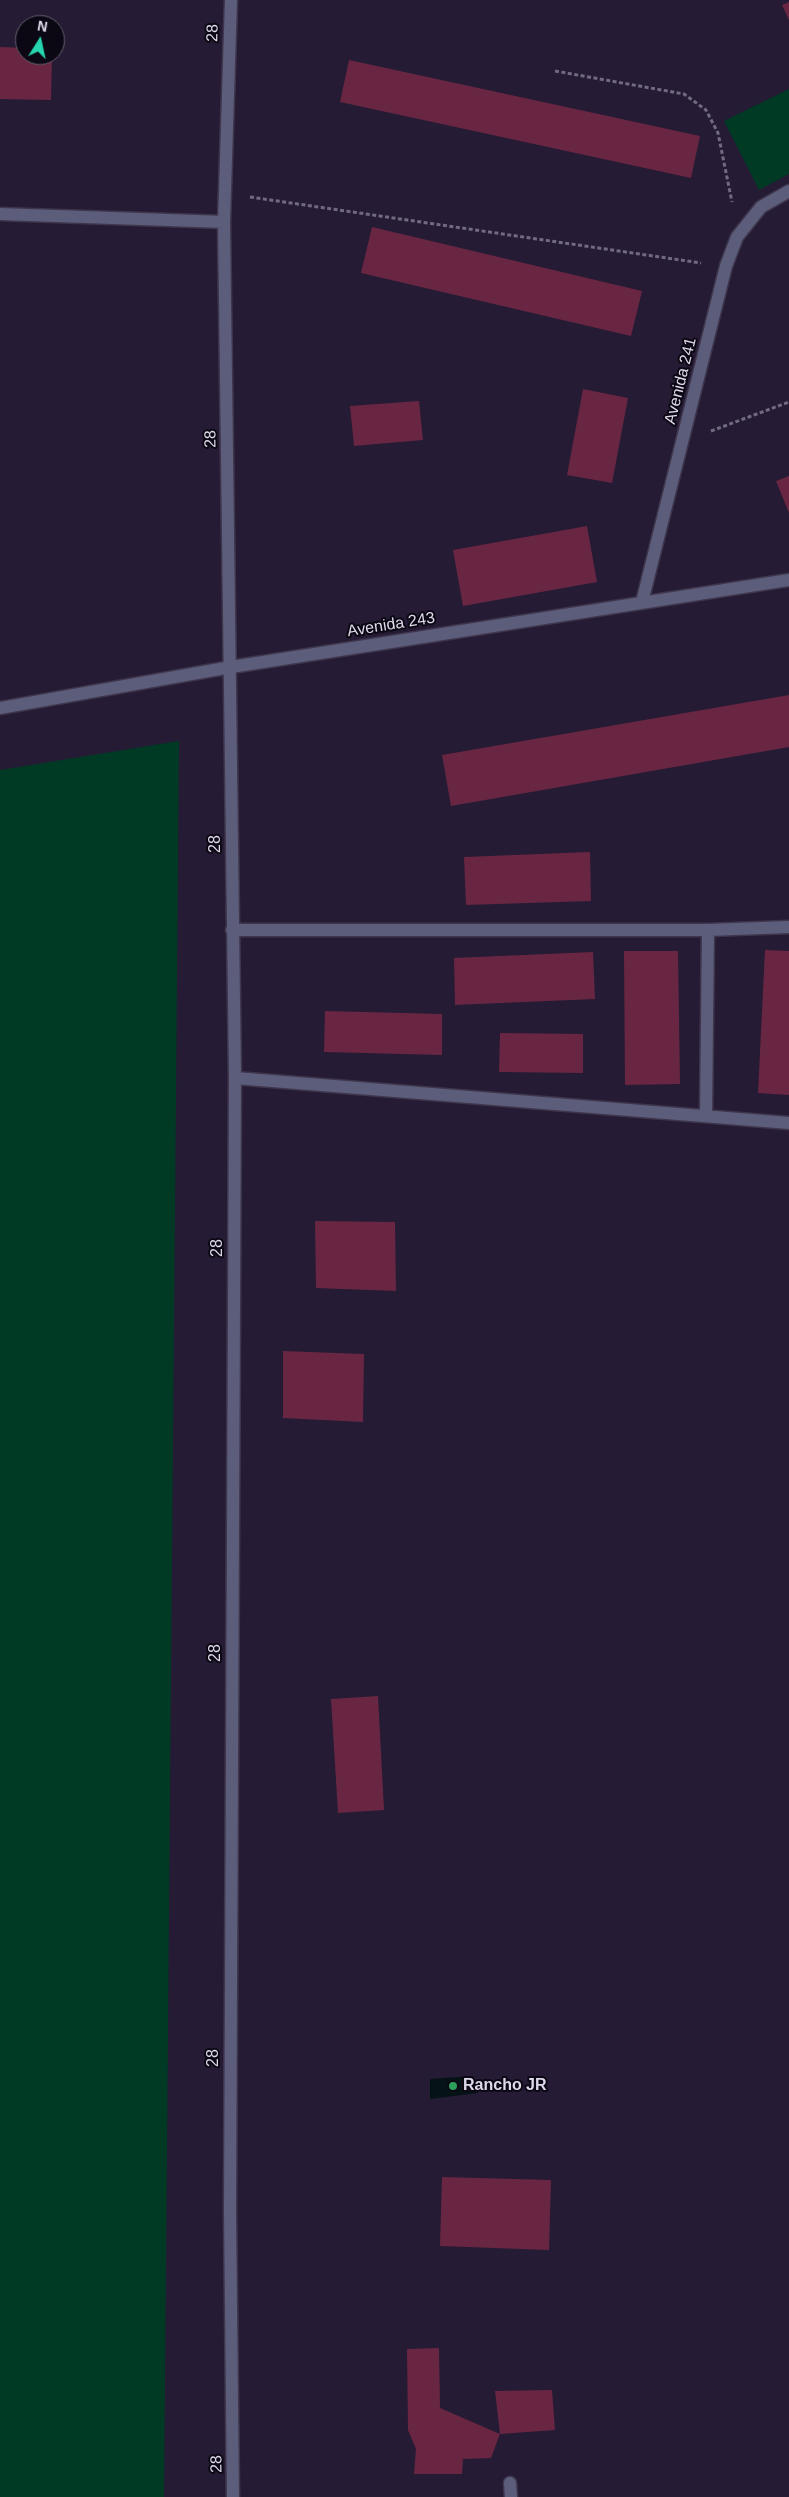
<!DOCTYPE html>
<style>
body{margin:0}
#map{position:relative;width:789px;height:2497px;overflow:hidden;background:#251b34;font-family:Arial,sans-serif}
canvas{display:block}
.north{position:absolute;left:15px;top:15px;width:50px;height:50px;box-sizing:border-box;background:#0c0813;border:1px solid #605c69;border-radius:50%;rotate:10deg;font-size:14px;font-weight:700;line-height:20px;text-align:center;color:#dfd9eb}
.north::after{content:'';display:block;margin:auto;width:18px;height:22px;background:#26d5ae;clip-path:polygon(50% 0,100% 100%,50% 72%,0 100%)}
</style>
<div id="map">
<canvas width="789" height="2497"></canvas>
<div class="north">N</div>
</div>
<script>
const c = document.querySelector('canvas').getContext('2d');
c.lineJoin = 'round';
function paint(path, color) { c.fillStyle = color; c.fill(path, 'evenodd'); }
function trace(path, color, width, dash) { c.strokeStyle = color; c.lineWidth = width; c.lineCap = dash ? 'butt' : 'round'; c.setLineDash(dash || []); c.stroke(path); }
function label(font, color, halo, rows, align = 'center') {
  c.font = font + ' Arial,sans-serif'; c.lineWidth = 4; c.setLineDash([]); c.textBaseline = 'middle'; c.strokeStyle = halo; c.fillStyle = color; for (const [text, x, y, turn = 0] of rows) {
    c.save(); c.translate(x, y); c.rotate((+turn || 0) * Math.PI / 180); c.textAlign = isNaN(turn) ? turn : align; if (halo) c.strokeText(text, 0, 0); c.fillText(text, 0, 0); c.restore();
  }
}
paint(new Path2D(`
 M789 89V174L759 190 724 121Z
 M179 741 164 2497H0V770Z`), '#003a25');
paint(new Path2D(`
 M473 2076 478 2093 430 2099V2079Z`), '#061316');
paint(new Path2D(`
 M789 2V20L782 5Z
 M0 47 25 48V55H52L51 100 0 99Z
 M349 60 700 136 691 178 340 102Z
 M372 227 642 291 631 336 361 273Z
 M583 389 628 398 612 483 567 475Z
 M419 401 423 440 354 446 350 406Z
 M789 476V513L776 481Z
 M587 526 597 582 463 606 453 550Z
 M789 695V747L451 806 442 755Z
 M590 852 591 901 466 905 464 857Z
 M765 950 789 951V1095L758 1093Z
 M624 951H678L680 1084 625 1085Z
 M593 952 595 999 455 1005 454 958Z
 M325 1011 442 1014V1055L324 1052Z
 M500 1033 583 1034V1073L499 1072Z
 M315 1221 395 1222 396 1291 316 1288Z
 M283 1351 364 1354 363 1422 283 1418Z
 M378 1696 384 1810 338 1813 331 1699Z
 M442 2177 551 2180 549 2250 440 2246Z
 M439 2348 440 2408 500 2434 495 2391 552 2390 555 2430 500 2434 491 2458 463 2459 462 2474H414L416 2449 408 2430 407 2349Z`), '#692642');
const minor = new Path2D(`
 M231 0 224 222 235 1078 230 2211 233 2497
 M0 214 224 222
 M642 602 726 266 737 237 761 207 789 191
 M0 708 231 667 789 580
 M232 930H708L789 927
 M235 1078 789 1123
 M706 1114 708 930
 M510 2483 511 2497`);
trace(minor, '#3f364e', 15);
trace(new Path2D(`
 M555 71 684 94 706 110 718 133 732 202
 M250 197 701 263
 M711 431 789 402`), '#726a80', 3, [4, 2.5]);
trace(minor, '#5b5d7a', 12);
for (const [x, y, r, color] of [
 [453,2086,5,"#2e9e5b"]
]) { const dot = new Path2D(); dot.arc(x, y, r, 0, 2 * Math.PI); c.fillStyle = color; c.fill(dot); trace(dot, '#0c0813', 2); }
label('16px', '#dfd9eb', '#0c0813', [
 ["28",213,33,-89],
 ["Avenida 241",681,381,-76],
 ["28",211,439,-91],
 ["Avenida 243",391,625,-9],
 ["28",216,844,-90],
 ["28",218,1248,-90],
 ["28",216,1653,-90],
 ["28",214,2058,-90],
 ["28",217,2464,-91]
]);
label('bold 16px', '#dfd9eb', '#0c0813', [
 ["Rancho JR",463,2086]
], 'left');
</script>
